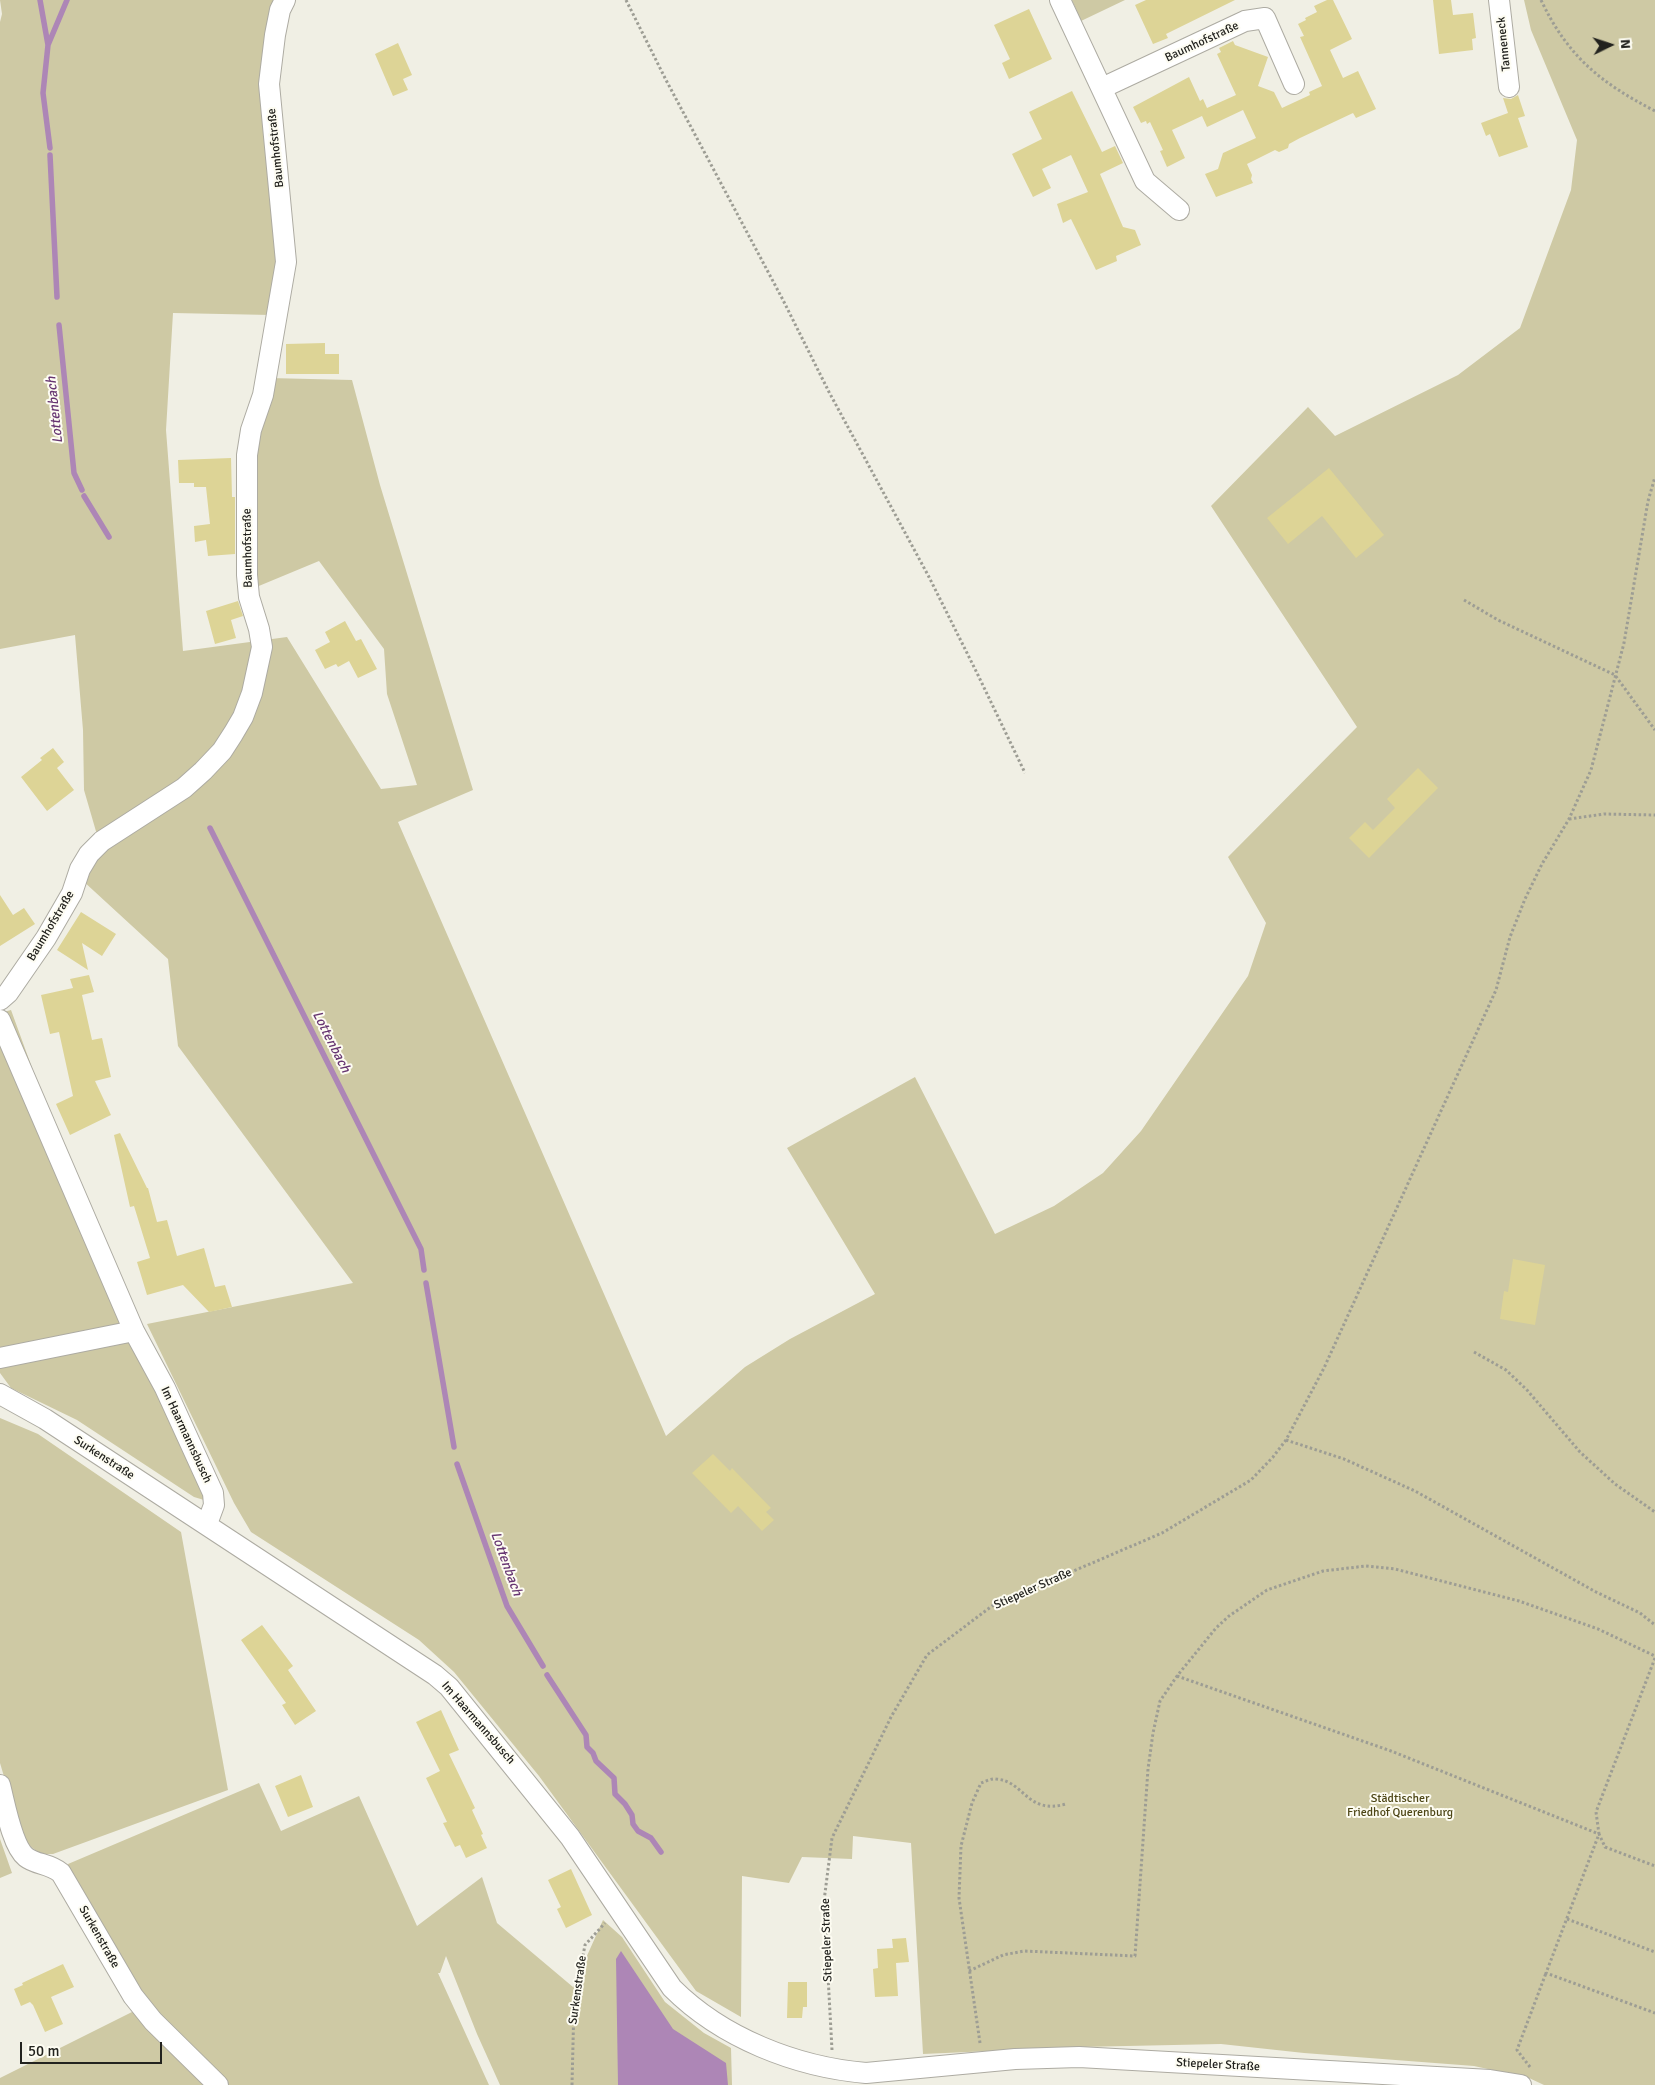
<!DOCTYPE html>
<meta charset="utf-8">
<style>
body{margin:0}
#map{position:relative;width:1655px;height:2085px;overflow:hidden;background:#f0efe4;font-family:Signika,sans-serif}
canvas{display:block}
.north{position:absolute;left:1585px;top:20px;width:50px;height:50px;-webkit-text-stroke:4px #fdfcf2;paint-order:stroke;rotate:86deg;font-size:14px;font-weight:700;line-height:20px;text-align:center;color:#22221e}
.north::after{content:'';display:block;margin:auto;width:18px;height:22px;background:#22221e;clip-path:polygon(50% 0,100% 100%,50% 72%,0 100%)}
.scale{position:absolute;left:20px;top:2042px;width:142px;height:22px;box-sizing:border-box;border:2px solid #22221e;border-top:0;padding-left:6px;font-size:15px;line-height:18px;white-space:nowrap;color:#22221e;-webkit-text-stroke:4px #fdfcf2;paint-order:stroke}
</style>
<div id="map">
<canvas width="1655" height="2085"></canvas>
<div class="north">N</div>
<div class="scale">50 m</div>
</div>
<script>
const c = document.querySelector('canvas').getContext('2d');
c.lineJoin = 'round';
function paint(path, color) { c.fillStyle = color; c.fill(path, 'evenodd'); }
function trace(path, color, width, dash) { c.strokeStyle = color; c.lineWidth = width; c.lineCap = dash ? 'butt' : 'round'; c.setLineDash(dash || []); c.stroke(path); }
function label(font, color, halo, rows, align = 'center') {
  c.font = font + ' Signika,sans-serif'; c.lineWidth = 4; c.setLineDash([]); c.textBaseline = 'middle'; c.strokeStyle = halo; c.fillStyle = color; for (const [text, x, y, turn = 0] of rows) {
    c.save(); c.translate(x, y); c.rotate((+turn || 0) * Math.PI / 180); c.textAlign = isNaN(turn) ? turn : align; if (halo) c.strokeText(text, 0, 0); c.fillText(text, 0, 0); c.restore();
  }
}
paint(new Path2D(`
 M0 0H277L281 254 271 315 173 313 166 430 183 651 287 637 381 789 417 785 387 694 384 649 319 561 254 588 253 436 269 378 352 380 380 485 473 790 398 822 666 1436 745 1367 790 1339 875 1294 787 1148 915 1077 995 1234 1054 1206 1103 1173 1141 1131 1248 976 1266 923 1228 857 1357 727 1211 506 1308 407 1335 436 1458 375 1520 328 1571 190 1577 140 1531 30 1524 0H1655V2085H1544L1529 2078 1474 2066 1304 2053 1221 2044 1079 2047 923 2054 911 1843 853 1836 852 1859 802 1857 789 1883 742 1876 741 2017 696 1991 539 1776 454 1672 419 1640 251 1532 234 1503 147 1324 353 1283 178 1046 168 959 82 880 102 852 84 790 83 730 75 635 0 649V22L2 14Z
 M1072 0H1125L1081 21Z
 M11 1010 131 1340 198 1470 204 1500 194 1497 77 1420 11 1388 0 1373V1013Z
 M0 1418 38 1434 181 1532 228 1790 53 1854H40L29 1845 19 1827 0 1763Z
 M259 1783 281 1831 359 1796 417 1926 482 1877 497 1923 573 1987 603 1920 622 1937 665 2002 704 2033 731 2048 732 2085H500L477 2034 446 1956 440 1973H438L489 2085H220L153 2021 70 1876 68 1864Z
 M0 1839 12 1873 0 1878Z
 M136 2010 211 2085H0V2078Z`), '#cec9a4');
paint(new Path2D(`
 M621 1951 673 2029 726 2063 728 2085H618L616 1959Z`), '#ad86b6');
trace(new Path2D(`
 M40 0 48 45 43 93 50 148
 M48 45 67 0
 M50 155 57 297
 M59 325 74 473 82 490
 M84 496 109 537
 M210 828 421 1249 424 1270
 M426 1283 454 1447
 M457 1464 507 1606 543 1666
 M547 1675 586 1735 587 1747 593 1753 596 1761 614 1778 615 1794 625 1804 632 1815 633 1824 638 1831 651 1838 661 1852`), '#ad86b6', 5.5);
paint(new Path2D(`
 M1146 0H1235L1166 34 1168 38 1153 44 1135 5Z
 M1327 0H1333L1352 39 1330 50 1343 78 1358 71 1376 109 1356 118 1353 113 1300 138 1289 144 1288 148 1279 152 1275 150 1247 164 1252 175 1251 179 1253 183 1216 197 1205 174 1218 169 1223 153 1256 138 1243 110 1207 127 1202 116 1172 130 1185 158 1167 167 1160 151 1163 150 1150 122 1147 124 1146 121 1141 123 1133 107 1189 77 1200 101 1203 99 1207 108 1236 95 1217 54 1221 52 1219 48 1233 41 1235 45 1268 57 1258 86 1274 92 1282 108 1310 95 1309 92 1322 86 1300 37 1304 36 1298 24 1306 20 1305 18 1317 12 1314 6Z
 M1433 0H1451L1453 15 1473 13 1476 38 1472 39 1473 50 1439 54Z
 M1029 9 1052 59 1009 79 1002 63 1010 59 994 25Z
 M398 43 412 75 403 79 408 90 393 96 375 54Z
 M1072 91 1102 152 1115 146 1123 163 1100 174 1123 227 1135 230 1141 245 1116 256 1117 261 1096 270 1071 219 1063 223 1057 204 1088 192 1071 155 1042 169 1051 188 1033 197 1012 154 1042 139 1029 112Z
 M1518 95 1525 116 1518 118 1528 147 1499 157 1490 134 1486 136 1481 123 1508 113 1503 98 1511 99Z
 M325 343V354H339V374H286V344Z
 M231 458 232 497H235V554L208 556 206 540 195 542 194 526 210 524 206 487H194V483H179L178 460Z
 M1329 468 1384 535 1356 558 1322 516 1288 544 1267 518Z
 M238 601 243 616 231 620 236 638 215 644 206 611Z
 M345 621 356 641 361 639 377 669 358 678 349 661 338 667 336 664 325 669 315 650 330 642 325 632Z
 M53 748 64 762 57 768 74 790 47 811 21 777 42 760 40 758Z
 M1418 768 1438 788 1369 858 1349 838 1365 822 1373 830 1395 808 1387 799Z
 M0 895 13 915 24 908 35 924 0 946Z
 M81 912 116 934 102 956 82 943 88 970 57 950Z
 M89 975 94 992 82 995 92 1040 102 1038 111 1077 95 1081 111 1115 70 1135 56 1104 73 1096 59 1032 50 1034 41 995 73 988 70 979Z
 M120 1133 147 1188H148L157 1222 167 1220 177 1256 204 1248 215 1287 225 1285 232 1307 209 1312 183 1285 147 1295 137 1262 150 1258 134 1206 130 1207 114 1135Z
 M1513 1259 1545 1265 1535 1325 1500 1319 1504 1291 1508 1292Z
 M713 1454 730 1471 732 1468 771 1508 766 1512 774 1520 762 1531 738 1506 731 1513 692 1473Z
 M262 1625 293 1666 288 1670 316 1711 295 1725 282 1705 286 1703 241 1640Z
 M441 1710 459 1750 449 1754 475 1808 472 1810 483 1834 481 1835 487 1848 466 1858 460 1845 455 1847 443 1823 447 1822 426 1778 440 1771 416 1722Z
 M301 1775 313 1807 288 1817 275 1786Z
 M571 1869 592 1915 566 1928 557 1909 561 1907 548 1880Z
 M906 1938 909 1962 896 1963 898 1996 875 1997 873 1969 878 1968 877 1949 893 1948 892 1939Z
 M63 1964 74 1987 51 1997 63 2024 45 2032 33 2005 30 2002 21 2006 14 1989 23 1985 22 1983Z
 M788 1982H807V2007H803L802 2018H787Z`), '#ddd496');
const minor = new Path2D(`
 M1060 0 1145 181 1179 210
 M1499 0 1509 87
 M1102 88 1245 21 1265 18 1294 84
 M0 1000 8 993 46 938 72 893 80 869 89 854 102 841 184 788 203 771 222 751 233 734 243 717 252 693 262 647 259 629 249 597 247 575V455L251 430 263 395 286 262 269 84 275 35 280 10 285 0
 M0 1020 134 1331 165 1388 213 1493 214 1505 207 1524
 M0 1358 134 1331
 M0 1394 45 1419 435 1675 449 1687 570 1837 672 1988C722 2038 796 2067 866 2073L1015 2059 1079 2057 1490 2080 1521 2085
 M0 1785C5 1804 12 1846 26 1857 36 1865 49 1863 61 1873L133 1996 153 2021 218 2085`);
trace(minor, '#adaba2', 22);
trace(new Path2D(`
 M626 0 666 80 783 300 829 392 929 577 978 675 1025 773
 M1541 0C1568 57 1601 83 1655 111
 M1464 600 1498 620 1615 675 1655 730
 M1569 819 1604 814 1655 815
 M1474 1352 1506 1370 1527 1390 1580 1452 1615 1484 1655 1512
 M1286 1440 1344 1459 1415 1491 1596 1592 1640 1613 1655 1625
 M1655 1658 1596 1812 1599 1834 1546 1973 1655 2013
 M1177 1676 1391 1751 1599 1834 1605 1847 1655 1866
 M1567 1919 1655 1952
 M969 1971 1003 1955 1024 1951 1135 1956 1148 1769 1153 1733 1160 1701 1177 1676 1216 1628 1229 1616 1267 1590 1323 1571 1366 1566 1395 1569 1519 1601 1598 1629 1655 1656
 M980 2043 959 1898 961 1846 972 1803 981 1783C986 1781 992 1778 996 1779 1025 1781 1026 1815 1066 1804
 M832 2050 824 1901 832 1838 891 1717 927 1655 992 1606 1162 1533 1251 1480 1273 1457 1286 1440 1324 1368 1496 990 1510 937 1525 899 1542 864 1569 819 1591 770 1624 643 1648 501 1655 477
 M1530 2067 1517 2050 1546 1973
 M572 2085 574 2003 585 1945 605 1923`), '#9d9d94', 3, [2.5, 2.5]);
trace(minor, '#fff', 20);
label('12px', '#22221e', '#fdfcf2', [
 ["Baumhofstraße",1202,42,-25],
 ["Tanneneck",1504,44,-96],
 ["Baumhofstraße",276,148,-96],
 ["Baumhofstraße",248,548,-91],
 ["Baumhofstraße",51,926,-59],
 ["Im Haarmannsbusch",186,1435,65],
 ["Surkenstraße",104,1458,33],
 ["Stiepeler Straße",1033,1589,-24],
 ["Im Haarmannsbusch",478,1723,49],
 ["Surkenstraße",99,1937,60],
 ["Stiepeler Straße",827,1940,-92],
 ["Surkenstraße",578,1990,-82],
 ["Stiepeler Straße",1218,2065,3]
]);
label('12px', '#4d4616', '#fdfcf2', [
 ["Städtischer",1400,1799],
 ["Friedhof Querenburg",1400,1813]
]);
label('italic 14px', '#673672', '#fdfcf2', [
 ["Lottenbach",55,410,-96],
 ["Lottenbach",331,1042,63],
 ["Lottenbach",506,1564,70]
]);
</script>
